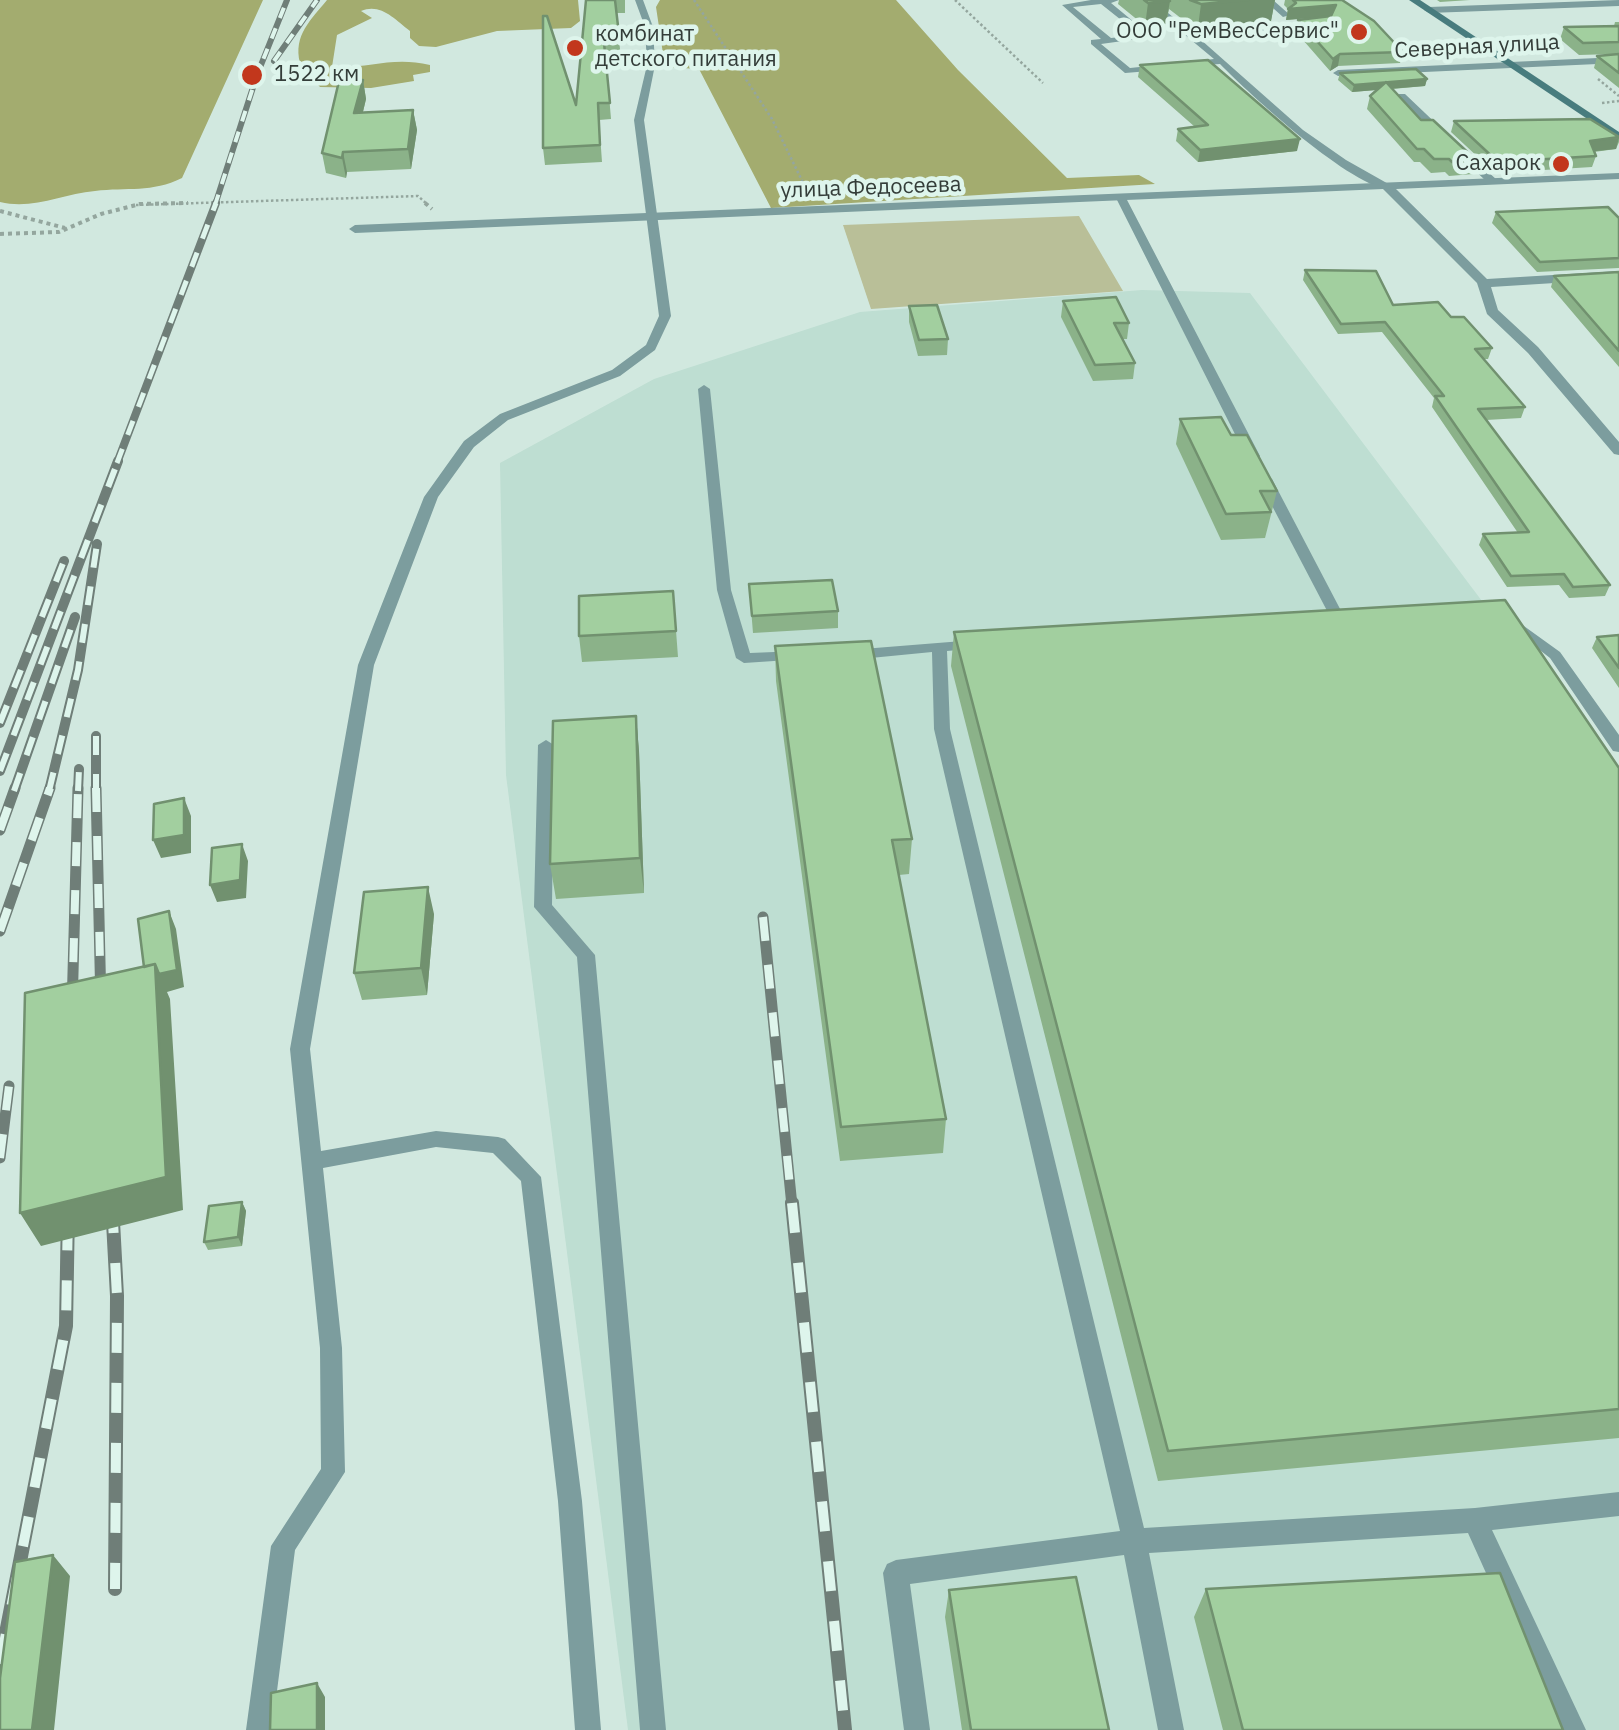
<!DOCTYPE html>
<meta charset="utf-8">
<style>
body{margin:0}
canvas{display:block;background:#d1e8df}
</style>
<canvas width="1619" height="1730"></canvas>
<script>
const c = document.querySelector('canvas').getContext('2d');
c.lineJoin = 'round';
function paint(path, color) { c.fillStyle = color; c.fill(path, 'evenodd'); }
function trace(path, color, width, dash) { c.strokeStyle = color; c.lineWidth = width; c.lineCap = dash ? 'butt' : 'round'; c.setLineDash(dash || []); c.stroke(path); }
function label(font, color, halo, rows, align = 'center') {
  c.font = font + ' "IBM Plex Sans",sans-serif'; c.lineWidth = 9; c.setLineDash([]); c.textBaseline = 'middle'; c.strokeStyle = halo; c.fillStyle = color; for (const [text, x, y, turn = 0] of rows) {
    c.save(); c.translate(x, y); c.rotate((+turn || 0) * Math.PI / 180); c.textAlign = isNaN(turn) ? turn : align; if (halo) c.strokeText(text, 0, 0); c.fillText(text, 0, 0); c.restore();
  }
}
paint(new Path2D(`
 M1142 290 1250 293 1619 783V1730H628L506 775 500 463 654 379 860 312Z`), '#beded2');
paint(new Path2D(`
 M1079 216 1123 291 871 309 843 225Z`), '#b9bf98');
paint(new Path2D(`
 M0 0H263L182 178C152 193 127 187 95 191 62 194 33 210 0 202Z
 M327 0H578L580 21 571 28 497 31 436 47 419 46 410 38V31C394 19 381 3 361 11L372 18 337 35 332 67C370 69 391 56 430 65V72L413 75 414 81 371 88 320 87 312 78 310 65 300 63C293 35 311 20 327 0Z
 M660 0H896L958 70 1067 178 1139 175 1155 184 771 208 699 69 665 67 656 7Z`), '#a3ac6f');
trace(new Path2D(`
 M694 0 772 119 807 191
 M955 0 1043 83
 M1598 79 1619 96
 M1602 103 1619 101
 M136 205 418 196 428 205`), '#94a69e', 2.5, [2.5, 2.5]);
trace(new Path2D(`
 M425 203 432 209
 M0 211 65 228
 M0 234 59 232 101 214 140 204 188 203`), '#94a69e', 4, [4, 4]);
paint(new Path2D(`
 M635 0H643L653 27 655 65 644 120 671 316 655 350 620 376 508 420 474 447 438 497 374 665 310 1049 321 1151 436 1131 498 1137 505 1139 541 1177 582 1501 601 1730H575L558 1501 521 1181 493 1153 436 1147 323 1168 342 1348 345 1472 295 1550 272 1730H246L271 1546 321 1469 320 1348 290 1049 358 665 424 497 464 441 500 414 612 370 646 345 659 316 634 120 647 65 645 27Z
 M1091 0H1119L1111 3 1152 37 1101 44 1130 68 1159 65 1162 70 1125 73 1091 44V40L1101 39 1062 5ZM1101 4 1140 35 1111 38 1073 7Z
 M1143 0H1152L1194 34 1324 20 1321 25 1200 39 1303 130 1346 160 1392 186V190C1353 189 1249 94 1220 64L1187 66V62L1214 59Z
 M1264 0H1273L1290 15 1283 17Z
 M1399 94H1405L1445 132V136H1439L1399 98Z
 M1458 150H1464L1497 180V184H1489L1458 154Z
 M1117 196 1126 198 1260 456 1258 459H1248L1246 456 1116 198Z
 M704 385 710 389 731 590 750 653 799 651 804 653 807 656 804 659 744 663 736 658 717 590 698 389Z
 M1265 475 1272 479 1349 626 1347 629 1342 631 1335 626 1258 479Z
 M1510 616 1560 652 1619 735V752L1613 751 1550 658 1505 623V617Z
 M975 640 980 642 983 645 980 648 947 651 950 729 1144 1528 1475 1508 1619 1492V1516L1492 1530 1586 1730H1557L1555 1726 1468 1533 1149 1553 1184 1730H1158L1124 1555 910 1584 930 1730H904L883 1573 887 1564 896 1560 1120 1531 934 729 932 652 850 660 842 655 850 650Z
 M546 740 554 745 552 905 595 955 666 1730H640L577 957 534 907 538 745Z`), '#7c9d9e');
paint(new Path2D(`
 M1619 0V6L1429 13 1424 10 1429 7Z
 M1619 57V63L1338 76 1333 73 1338 70Z
 M1619 173V179L1396 189 1487 279 1619 271V279L1491 287 1498 310 1538 347 1619 442V455L1614 454 1528 353 1487 314 1477 283 1383 189 355 233 349 229 355 225Z`), '#7c9d9e');
paint(new Path2D(`
 M1409 0H1420L1619 132V140Z`), '#487c7e');
const railFar4 = new Path2D(`
 M274 61 317 0
 M215 205 257 75 287 0`);
const railFar3 = new Path2D(`
 M117 463 216 203`);
const railFar2 = new Path2D(`
 M0 723 64 561
 M96 736V791
 M0 771 118 461
 M14 791 75 617
 M49 791 78 670 97 544
 M78 791 79 769`);
const railFar1 = new Path2D(`
 M96 788 101 1006
 M0 830 15 788
 M763 917 792 1206
 M0 931 50 788
 M72 1010 78 788
 M0 1158 9 1086
 M112 1201V1206`);
const rail = new Path2D(`
 M112 1203 117 1296 115 1589
 M792 1203 845 1730
 M0 1664 66 1326 68 1210`);
trace(railFar4, '#6f7e78', 6);
trace(railFar3, '#6f7e78', 8);
trace(railFar2, '#6f7e78', 10);
trace(railFar1, '#6f7e78', 11);
trace(rail, '#6f7e78', 14);
trace(railFar4, '#def5ec', 4, [11]);
trace(railFar3, '#def5ec', 5, [15]);
trace(railFar2, '#def5ec', 6, [19]);
trace(railFar1, '#def5ec', 8, [24]);
trace(rail, '#def5ec', 10, [30]);
paint(new Path2D(`
 M586 0H625V13H616L621 58 606 59 611 119 599 120 602 162 545 165 543 148 576 105Z
 M1119 0H1275L1271 21 1198 27 1186 22 1169 9 1166 24 1145 26 1118 4Z
 M1285 0H1342L1403 52 1400 63 1338 66 1330 71 1296 32 1298 20 1331 16 1286 20 1288 9 1284 5Z
 M1437 0H1470L1440 2Z
 M1615 22H1619V88L1594 68 1597 56 1613 54 1579 55 1560 39 1564 27 1614 26Z
 M1140 65 1297 151 1198 162 1176 141 1178 129 1195 127 1138 77Z
 M1340 73 1427 79 1425 86 1392 89 1421 120 1477 161 1473 174 1449 176 1445 172 1431 173 1420 162H1414L1367 109 1370 96 1376 90 1352 92 1338 80Z
 M363 80 366 99 363 112 413 110 417 130 411 169 347 172 346 178 326 173 322 153Z
 M1454 121 1619 137V142L1616 149 1594 152 1596 156 1592 167 1495 173 1451 132Z
 M1496 212 1619 218V268L1537 272 1492 223Z
 M1305 270 1393 305 1451 317 1492 348 1488 359H1484L1525 407 1521 418 1486 420 1610 585 1605 596 1569 598 1559 585 1507 587 1479 545 1483 534 1518 533 1432 407 1434 398 1382 332 1338 334 1303 280Z
 M1619 272V367L1551 287 1554 276Z
 M1063 301 1129 323 1127 339H1122L1135 363 1133 379 1093 381 1061 317Z
 M909 306 948 339 947 355 918 356 909 322Z
 M1180 419 1231 435 1277 491 1265 538 1221 540 1176 444Z
 M749 584 838 611V628L753 633Z
 M673 591 678 657 582 662 579 636Z
 M954 632 1619 768V1438L1158 1481 951 666Z
 M1619 635V688L1592 648 1597 637Z
 M775 646 912 839 909 874 899 875 946 1119 943 1153 840 1161 776 681Z
 M636 716 639 751 644 893 556 899 550 864Z
 M434 914 427 995 362 1000 354 973Z
 M242 1202 246 1211 242 1246 208 1250 204 1242Z
 M1206 1589 1563 1730H1223L1194 1617Z
 M949 1590 1109 1730H962L945 1617Z`), '#8bb289');
paint(new Path2D(`
 M1248 0H1275L1271 21 1198 27 1201 4Z
 M1170 1 1166 24 1145 26 1148 3Z
 M1336 5 1333 16 1286 20 1288 9Z
 M1340 54 1338 66 1330 71 1333 59Z
 M1427 79 1425 86 1352 92 1354 85Z
 M363 80 366 99 358 132 354 113Z
 M413 110 417 130 411 169 408 149Z
 M1619 138 1616 149 1587 152 1590 141Z
 M1300 139 1297 151 1198 162 1200 150Z
 M343 152 347 172 346 178 342 158Z
 M636 716 639 751 644 893 640 858Z
 M184 798 191 816V853L161 858 153 840Z
 M242 844 248 861 246 898 217 902 210 885Z
 M428 887 434 914 427 995 421 968Z
 M169 911 176 929 184 987 167 992 170 999 183 1210 41 1246 20 1213 155 964Z
 M242 1202 246 1211 242 1246 238 1237Z
 M53 1555 70 1576 54 1730H32Z
 M317 1683 325 1697V1730H317Z`), '#71916f');
const building = new Path2D(`
 M586 0H615L620 43H604L610 103H598L600 145 543 148V16H547L576 105Z
 M1144 0H1168L1170 1 1148 3Z
 M1190 0H1248L1201 4Z
 M1293 0H1342L1374 21 1403 52 1340 54 1333 59 1298 20 1331 16 1336 5 1288 9 1296 3Z
 M1619 26V42L1583 43 1564 27Z
 M1619 54V73L1597 56Z
 M1208 60 1300 139 1200 150 1178 129 1208 125 1140 65Z
 M1416 69 1427 79 1354 85 1340 73Z
 M363 80 354 113 413 110 408 149 343 152 342 158 322 153 339 81Z
 M1386 82 1421 120H1433L1477 161 1452 162 1449 159H1434L1424 149H1417L1370 96Z
 M1590 119 1619 137 1590 141 1596 156 1498 162 1454 121Z
 M1608 207 1619 218V258L1540 262 1496 212Z
 M1305 270 1376 271 1393 305 1438 302 1451 317H1464L1492 348 1475 349 1525 407 1478 409 1610 585 1573 587 1564 574 1511 576 1483 534 1529 532 1435 396H1444L1385 322 1341 324Z
 M1619 272V351L1554 276Z
 M1116 297 1129 323H1114L1135 363 1095 365 1063 301Z
 M937 305 948 339 919 340 909 306Z
 M1221 417 1231 435H1247L1277 491H1260L1271 512 1226 514 1180 419Z
 M832 580 838 611 752 616 749 584Z
 M673 591 676 631 579 636V596Z
 M1505 600 1619 768V1409L1168 1451 954 632Z
 M1619 635V668L1597 637Z
 M871 641 912 839 892 840 946 1119 841 1127 775 646Z
 M636 716 640 858 550 864 553 721Z
 M184 798V835L153 840 154 804Z
 M242 844 240 880 210 885 212 848Z
 M428 887 421 968 354 973 364 892Z
 M169 911 177 970 159 974 155 964 144 967 138 919Z
 M155 964 166 1177 20 1213 25 993Z
 M242 1202 238 1237 204 1242 209 1206Z
 M53 1555 32 1730H0V1678L15 1562Z
 M1500 1573 1563 1730H1243L1206 1589Z
 M1076 1577 1109 1730H971L949 1590Z
 M317 1683V1730H270L271 1693Z`);
paint(building, '#a2cf9f');
trace(building, '#71916f', 2.5);
for (const [x, y, r, color] of [
 [1359,32,10,"#c2371c"],
 [575,48,10,"#c2371c"],
 [252,75,12,"#c2371c"],
 [1561,164,10,"#c2371c"]
]) { const dot = new Path2D(); dot.arc(x, y, r, 0, 2 * Math.PI); c.fillStyle = color; c.fill(dot); trace(dot, '#def5ec', 4); }
label('22px', '#343d39', '#def5ec', [
 ["ООО \"РемВесСервис\"",1339,32],
 ["комбинат",595,35,"left"],
 ["детского питания",595,60,"left"],
 ["1522 км",274,75,"left"],
 ["Сахарок",1541,164]
], 'right');
label('22px', '#343d39', '#def5ec', [
 ["Северная улица",1477,47,-3],
 ["улица Федосеева",871,188,-2]
]);
</script>
